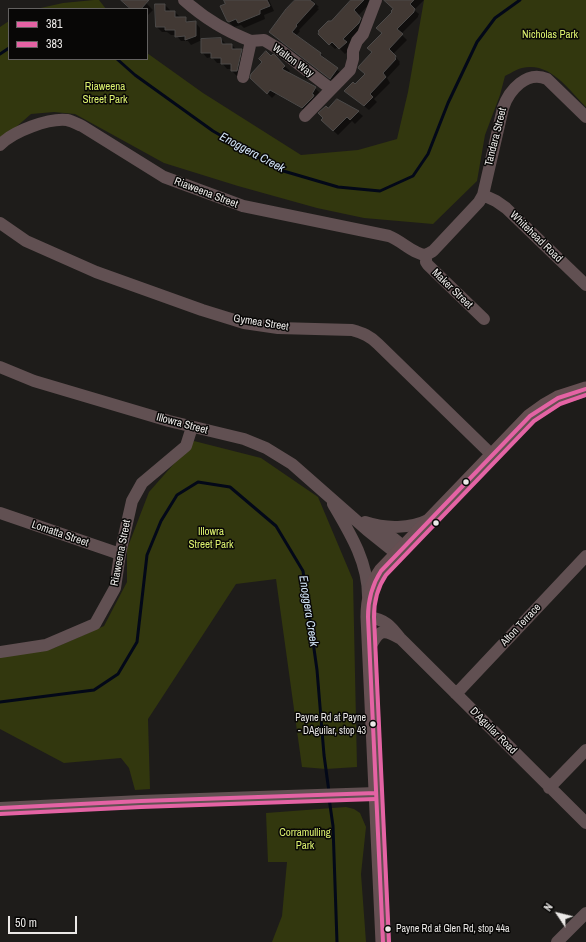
<!DOCTYPE html>
<style>
body{margin:0}
#map{position:relative;width:586px;height:942px;overflow:hidden;background:#1e1c1a;font-family:"Archivo Narrow",sans-serif}
canvas{display:block}
.legend{position:absolute;left:8px;top:8px;width:140px;height:52px;box-sizing:border-box;background:#080706;border:1px solid #636160;margin:0;padding:5px 7px;list-style:none;font-size:12px;color:#ebe9e7}
.legend li{display:flex;align-items:center;gap:8px;height:20px}
.legend b{width:20px;border:1px solid #636160}
.north{position:absolute;left:538px;top:894px;width:40px;height:40px;-webkit-text-stroke:3px #080706;paint-order:stroke;rotate:305deg;font-size:11px;font-weight:700;line-height:16px;text-align:center;color:#ebe9e7}
.north::after{content:'';display:block;margin:auto;width:14px;height:18px;background:#ebe9e7;clip-path:polygon(50% 0,100% 100%,50% 72%,0 100%)}
.scale{position:absolute;left:8px;top:916px;width:69px;height:18px;box-sizing:border-box;border:2px solid #ebe9e7;border-top:0;padding-left:5px;font-size:12px;line-height:14px;white-space:nowrap;color:#ebe9e7;-webkit-text-stroke:3px #080706;paint-order:stroke}
</style>
<div id="map">
<canvas width="586" height="942"></canvas>
<ul class="legend">
<li><b style="height:5px;background:#e463a4"></b>381</li>
<li><b style="height:5px;background:#e463a4"></b>383</li>
</ul>
<div class="north">N</div>
<div class="scale">50 m</div>
</div>
<script>
const c = document.querySelector('canvas').getContext('2d');
c.lineJoin = 'round';
function paint(path, color) { c.fillStyle = color; c.fill(path, 'evenodd'); }
function trace(path, color, width, dash) { c.strokeStyle = color; c.lineWidth = width; c.lineCap = dash ? 'butt' : 'round'; c.setLineDash(dash || []); c.stroke(path); }
function label(font, color, halo, rows, align = 'center') {
  c.font = font + ' "Archivo Narrow",sans-serif'; c.lineWidth = 3; c.setLineDash([]); c.textBaseline = 'middle'; c.strokeStyle = halo; c.fillStyle = color; for (const [text, x, y, turn = 0] of rows) {
    c.save(); c.translate(x, y); c.rotate((+turn || 0) * Math.PI / 180); c.textAlign = isNaN(turn) ? turn : align; if (halo) c.strokeText(text, 0, 0); c.fillText(text, 0, 0); c.restore();
  }
}
paint(new Path2D(`
 M94 0H99L106 9H36L63 3Z
 M424 0H586V107C569 90 550 61 522 68 517 69 511 73 505 76L500 95 485 135 477 181 433 224 364 218 317 208 238 186 164 163 75 114 54 112 31 114 0 141V27L9 21V59H147V53L203 93 301 155 358 150 397 139 408 92Z
 M194 441 261 458 318 497 353 580 357 767 326 769 302 767 276 579 236 584 148 719 150 789 135 790 129 768 121 758 64 763 0 729V656L54 648 104 626 127 582V549L149 492Z
 M346 807 354 809 360 813 366 827 361 874 366 942H272L282 916 287 862H268L266 813Z`), '#32370e');
paint(new Path2D(`
 M129 0H143L153 10 147 16V9H132Z
 M234 0H269L274 11 264 15 265 19 244 28 241 25 234 27 228 21Z
 M294 0H312L319 7 317 8 319 9 299 30 300 31 296 36 321 54 325 58 324 59 341 73 335 82 270 32Z
 M352 0H373L358 16 366 24 364 28 348 45 351 48 345 54 338 47 335 49 319 34Z
 M388 0H424L414 10 419 14 418 16V17L401 34 407 40 393 54 400 62 399 63 400 64 387 78 390 83 374 99 377 102 369 110 345 91 355 86 366 74 373 52 394 9Z
 M165 5 170 10V12H175L180 17 185 18 190 23 195 22 200 28V40L221 39 226 44 232 45 237 50H241L246 55 242 76H237L232 71V69H227L222 63H217L212 57 207 58 202 52V40L191 45 188 41H181L176 35H171L167 32H162L157 27Z
 M274 56 290 71 288 73 315 88 320 93 308 112 276 94 272 98 252 78Z
 M337 100 358 112 363 116 355 124 352 121 338 135 322 120 328 109Z`), '#0007');
trace(new Path2D(`
 M0 54 9 48
 M117 59 135 75 213 131 280 170 338 187 380 191 413 176 428 154 448 103 477 42 495 18 520 0
 M0 702 94 690 118 674 137 642 147 555 161 521 177 495 198 482 230 487 276 526 303 571 317 670 324 755 329 792
 M329 798 333 826 337 942`), '#030818', 3);
const building = new Path2D(`
 M121 0H149L141 9H131Z
 M224 0H267L270 6 260 10V14L238 23 236 19 229 22 227 21 220 6 225 4Z
 M295 0H310L315 4 296 25 297 26 292 32 321 53 320 55 338 68 330 79 269 32 286 9Z
 M351 0H364L354 10 361 18 359 23 343 39 347 42 339 49 332 42 329 45 318 34 319 32 318 31 328 21H331Z
 M384 0H414L410 4 415 9 414 11V12L397 29 403 34 389 49 396 56 395 58 396 59 383 73 386 77 370 94 373 97 364 106 344 91 353 82 355 84 365 74 358 68 359 66 372 52 367 48 382 33 376 28 392 12 391 11 393 9Z
 M155 4H165V11H175V17H186V22L196 21V36L185 40V36L175 37V30H165V27H156Z
 M221 38 222 44H232V49H242L237 71H231V64H221V58H211V53H201V39Z
 M266 51 271 56 273 54 275 55 285 66 282 69 316 87 312 94 314 95 313 97 302 108 270 90 267 94 250 78 251 74 262 62 259 59Z
 M337 99 359 111 350 120 347 117 333 131 321 120 323 118 318 113 326 106 328 108Z`);
paint(building, '#423934');
trace(building, '#4c4a49', 1);
trace(new Path2D(`
 M184 0C204 18 225 31 251 41
 M243 77 251 41 264 40 279 49 331 89
 M305 116 350 70 353 59V51L357 41 363 34 376 0
 M0 145C13 131 49 118 67 120 72 121 77 124 82 126L164 177 243 206 389 236C402 241 413 254 426 255
 M483 195 496 201 506 208 586 285
 M0 223 26 241 96 272 202 310 244 323 278 328 352 330C363 333 370 336 378 344L492 455
 M426 255 433 251 479 202 483 195 503 108C509 90 527 70 547 79L586 117
 M426 255V262L428 265 484 319
 M0 367 34 381 169 421 244 439 266 448 292 464 367 530 397 554
 M333 504C350 533 368 562 368 596
 M0 513 120 554
 M365 522C386 529 410 529 430 519
 M375 527 393 538 404 547
 M368 617C386 620 390 625 400 638L586 823
 M369 649C378 632 381 627 399 638
 M0 652 46 645 95 624 115 588 120 554 132 501 142 483 186 446 192 427
 M456 694 586 556
 M549 788 586 750
 M0 808 141 801 376 793
 M557 942 586 913`), '#615052', 12);
trace(new Path2D(`
 M383 942 368 617C368 600 371 585 381 571L530 416 544 406 558 398 586 389`), '#654f52', 15);
trace(new Path2D(`
 M0 808 141 801 376 793
 M383 942 368 617C368 600 372 585 381 571L530 416 558 398 586 389`), '#e463a4', 4);
trace(new Path2D(`
 M0 814 141 807 376 799
 M389 942 374 617C374 601 377 588 386 575L534 421 560 404 586 395`), '#e463a4', 4);
for (const [x, y, r, color] of [
 [466,482,3.5,"#ebe9e7"],
 [436,523,3.5,"#ebe9e7"],
 [373,724,3.5,"#ebe9e7"],
 [388,929,3.5,"#ebe9e7"]
]) { const dot = new Path2D(); dot.arc(x, y, r, 0, 2 * Math.PI); c.fillStyle = color; c.fill(dot); trace(dot, '#080706', 1.5); }
label('10px', '#ebe9e7', '#080706', [
 ["Payne Rd at Payne",366,718],
 ["- DAguilar, stop 43",366,731],
 ["Payne Rd at Glen Rd, stop 44a",396,929,"left"]
], 'right');
label('11px', '#dcf16e', '#080706', [
 ["Nicholas Park",550,35],
 ["Riaweena",105,87],
 ["Street Park",105,100],
 ["Illowra",211,532],
 ["Street Park",211,545],
 ["Corramulling",305,833],
 ["Park",305,846]
]);
label('11px', '#ebe9e7', '#080706', [
 ["Walton Way",293,61,36],
 ["Tandara Street",496,137,-76],
 ["Riaweena Street",206,193,21],
 ["Whitehead Road",536,237,44],
 ["Maker Street",452,289,44],
 ["Gymea Street",261,323,9],
 ["Illowra Street",182,424,15],
 ["Lomatta Street",60,534,19],
 ["Riaweena Street",121,553,-79],
 ["Alton Terrace",521,625,-47],
 ["D'Aguilar Road",493,731,45]
]);
label('italic 12px', '#d1e3f5', '#080706', [
 ["Enoggera Creek",252,153,28],
 ["Enoggera Creek",308,611,81]
]);
</script>
